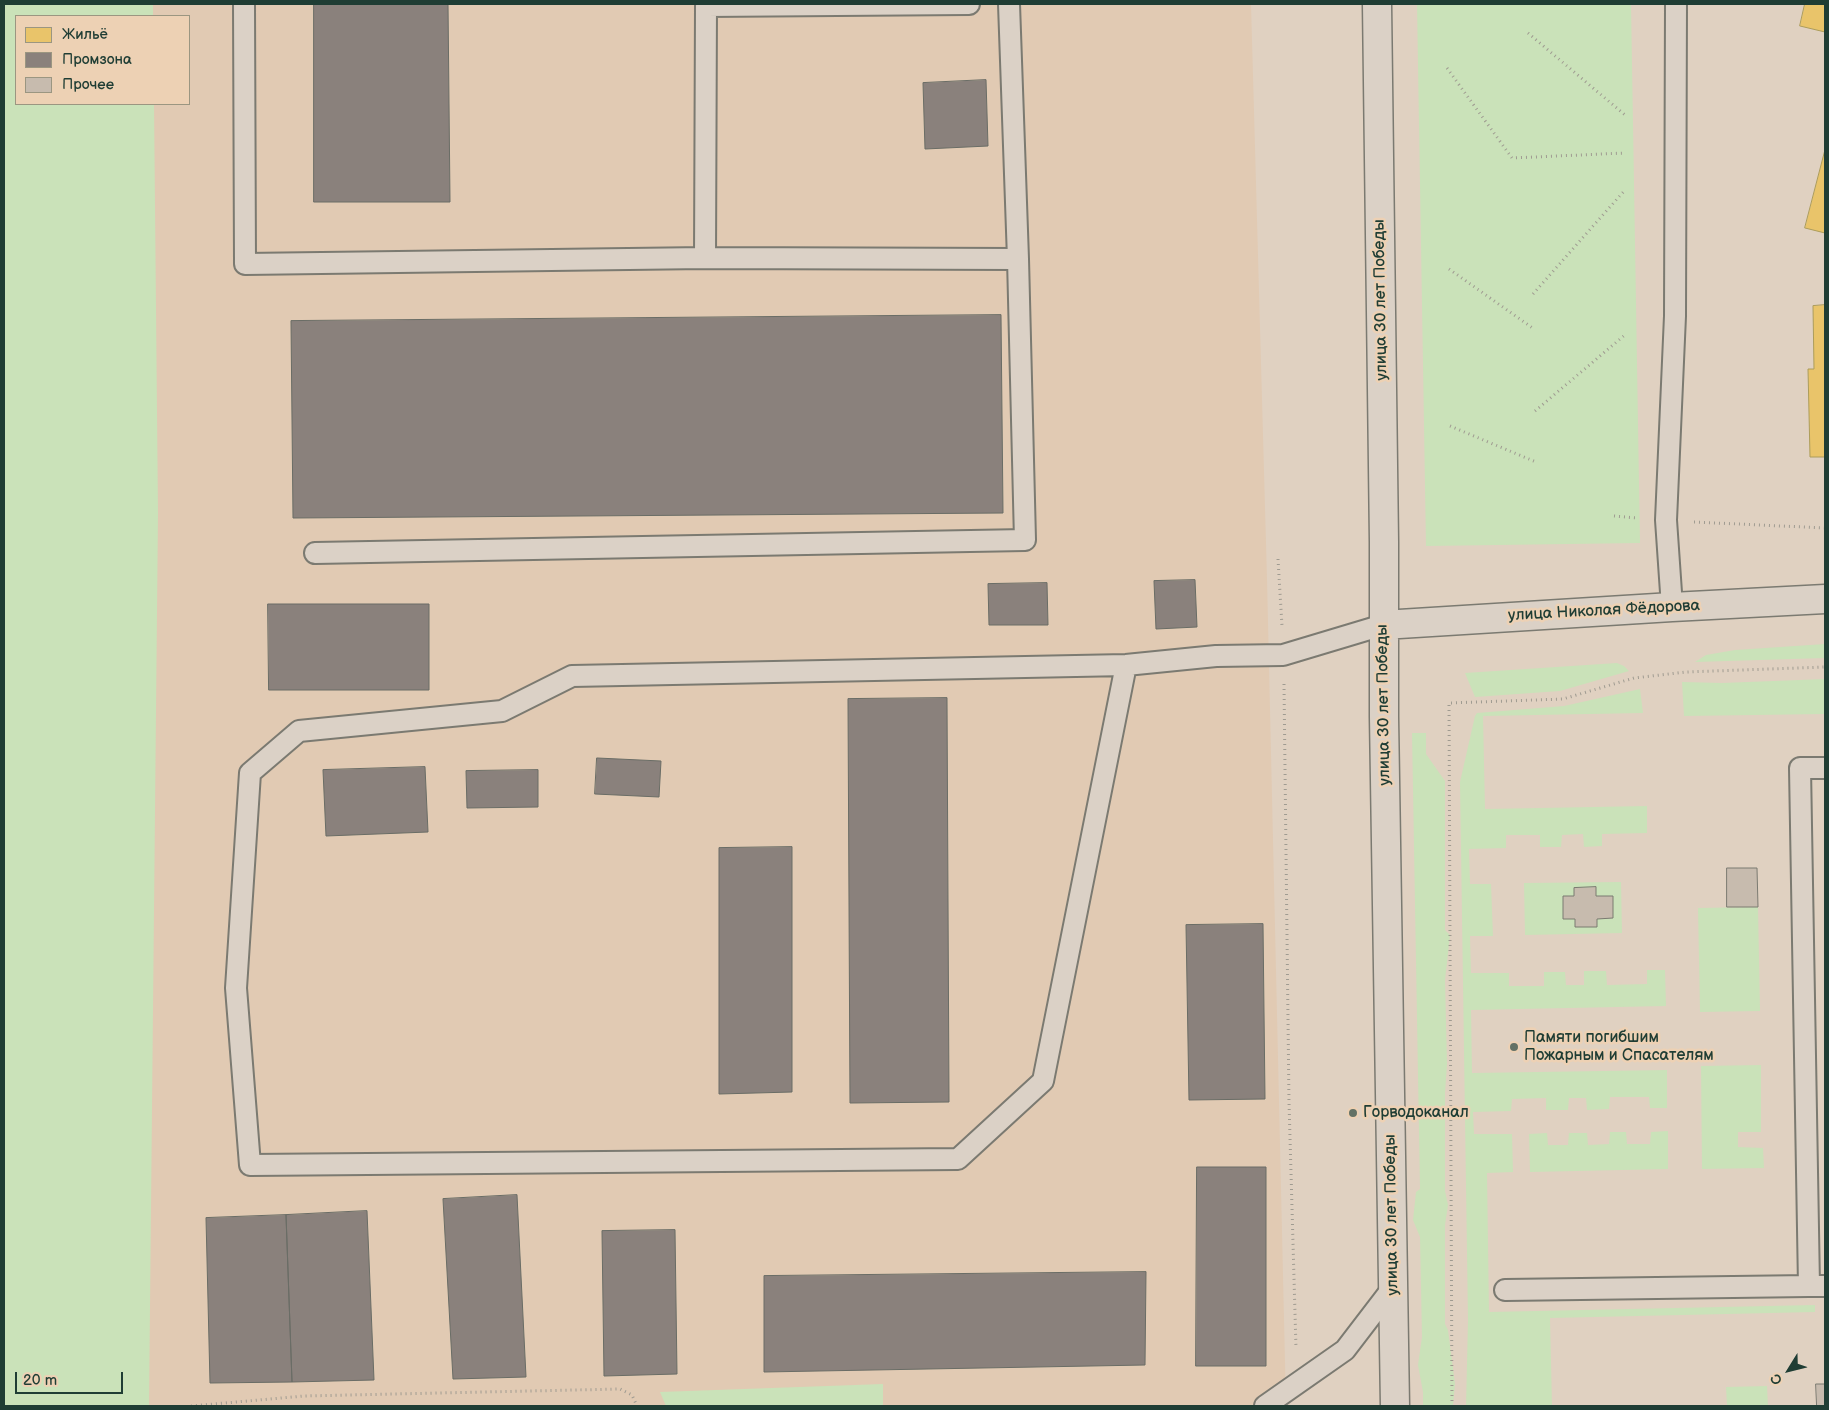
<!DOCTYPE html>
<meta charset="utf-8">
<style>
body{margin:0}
#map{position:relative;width:1829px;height:1410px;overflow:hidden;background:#e0d1c1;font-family:"Balsamiq Sans",sans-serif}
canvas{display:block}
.frame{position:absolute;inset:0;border:5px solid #1f3d34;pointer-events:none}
.legend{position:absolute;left:15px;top:15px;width:175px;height:90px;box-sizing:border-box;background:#edd1b4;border:1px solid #9b9681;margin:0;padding:6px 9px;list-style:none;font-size:15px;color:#1f3d34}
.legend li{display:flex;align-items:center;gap:10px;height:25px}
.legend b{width:25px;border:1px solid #9b9681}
.north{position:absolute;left:1764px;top:1345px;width:50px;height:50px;-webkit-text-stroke:4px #edd1b4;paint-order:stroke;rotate:234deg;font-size:14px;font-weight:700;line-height:20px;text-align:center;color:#1f3d34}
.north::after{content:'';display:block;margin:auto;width:18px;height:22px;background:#1f3d34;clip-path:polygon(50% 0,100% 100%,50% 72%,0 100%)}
.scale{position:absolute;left:15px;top:1372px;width:108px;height:22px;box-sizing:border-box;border:2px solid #1f3d34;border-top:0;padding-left:6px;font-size:15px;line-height:18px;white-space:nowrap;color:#1f3d34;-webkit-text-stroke:4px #edd1b4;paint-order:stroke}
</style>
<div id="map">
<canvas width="1829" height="1410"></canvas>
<div class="frame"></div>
<ul class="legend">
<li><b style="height:14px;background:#e9c46a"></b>Жильё</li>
<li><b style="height:14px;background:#8a817c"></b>Промзона</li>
<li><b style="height:14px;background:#c7bbae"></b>Прочее</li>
</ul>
<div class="north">С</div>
<div class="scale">20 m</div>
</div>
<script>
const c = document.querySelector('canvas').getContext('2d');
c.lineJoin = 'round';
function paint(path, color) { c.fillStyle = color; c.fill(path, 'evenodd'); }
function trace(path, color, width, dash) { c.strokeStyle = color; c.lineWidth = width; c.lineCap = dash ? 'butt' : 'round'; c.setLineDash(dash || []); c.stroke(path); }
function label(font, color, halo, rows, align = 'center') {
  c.font = font + ' "Balsamiq Sans",sans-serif'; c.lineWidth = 5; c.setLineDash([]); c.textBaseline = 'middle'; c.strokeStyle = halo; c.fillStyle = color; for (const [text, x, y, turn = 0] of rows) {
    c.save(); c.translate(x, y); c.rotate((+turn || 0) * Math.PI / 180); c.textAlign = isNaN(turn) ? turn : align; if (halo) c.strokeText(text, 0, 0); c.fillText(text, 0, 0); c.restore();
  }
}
paint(new Path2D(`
 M47 4H1251L1267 579 1286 1406H73L48 104H189V16H47Z`), '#e1cab3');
paint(new Path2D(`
 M4 4H153V16H16V104H154L158 513 149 1406H4Z
 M1417 4H1631L1640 543 1426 546Z
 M1825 644V658L1695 662 1706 655 1735 650Z
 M1617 663 1624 666 1629 671 1560 691 1475 697 1465 673Z
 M1825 679V714L1684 716 1682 682 1722 683Z
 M1640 689 1643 713 1483 716 1485 809 1647 806V833L1602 834V846L1584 847 1583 834 1562 835 1561 847H1540V835H1506V848L1469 849 1470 884H1491L1493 936H1470L1471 973H1509V986H1544V972H1565L1566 985H1584V971H1606L1607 985 1647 984V970H1665L1666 1006 1471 1010 1472 1073 1667 1070V1108H1650L1649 1097H1610L1609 1109 1587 1110 1586 1098H1569L1568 1110H1546V1098L1512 1099 1511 1111 1473 1112 1474 1134H1512L1513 1172 1487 1173 1489 1312 1815 1305V1312L1550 1318 1552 1406H1466L1468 1320 1460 782 1475 716 1477 713 1564 706Z
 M1412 733H1426V754L1445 781V930L1450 935 1445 980 1447 1064 1445 1093V1191L1448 1205 1445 1225V1324L1448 1330 1455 1384 1453 1406H1423V1392L1418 1365 1422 1337 1420 1237 1413 1220 1416 1192 1420 1189Z
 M1621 882 1622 933 1525 935 1524 883Z
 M1758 907 1760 1011 1700 1012 1698 908Z
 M1761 1065V1132H1738V1147L1763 1148 1764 1168 1702 1169 1701 1066Z
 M1668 1131V1169L1530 1172 1529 1134 1547 1133 1548 1145H1568L1569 1133H1587L1588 1145 1609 1144 1610 1132H1626L1627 1144H1650L1651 1132Z
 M883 1384V1406H666L660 1392Z
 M1767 1386 1768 1406H1727L1726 1387Z`), '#cae2b9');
const homes = new Path2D(`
 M1805 4H1825V32L1800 26Z
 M1825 150V233L1805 228Z
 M1825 305V457H1810L1808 369H1814L1813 306Z`);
paint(homes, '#e9c46a');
trace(homes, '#ac9c5a', 1);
const industry = new Path2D(`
 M314 4H448L450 202H314Z
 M986 80 988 146 925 149 923 83Z
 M1001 315 1003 513 293 518 291 321Z
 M1195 580 1197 627 1156 629 1154 581Z
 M1047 583 1048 625H989L988 584Z
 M268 604H429V690H269Z
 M947 698 949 1102 850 1103 848 699Z
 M597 758 661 761 659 797 595 794Z
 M425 767 428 832 326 836 323 770Z
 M538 770V807L467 808 466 771Z
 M792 847V1092L719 1094V848Z
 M1263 924 1265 1099 1189 1100 1186 925Z
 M1197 1167H1266V1366H1196Z
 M517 1195 526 1377 453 1379 443 1199Z
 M367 1211 374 1380 292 1382 286 1215Z
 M286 1215 292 1382 210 1383 206 1218Z
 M675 1230 677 1374 604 1376 602 1231Z
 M1146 1272 1145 1365 764 1372V1276Z`);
paint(industry, '#8a817c');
trace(industry, '#6a6d66', 1);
const building = new Path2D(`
 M1727 868H1757L1758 907H1727Z
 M1596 887V896H1613V918L1597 919V927H1575V919H1563V896H1574V888Z
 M1816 1384H1825V1406H1817Z`);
paint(building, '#c7bbae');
trace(building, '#7b7a71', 1);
const service = new Path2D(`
 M244 4 245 264 705 258
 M969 4 706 6 705 258 1018 259 1009 4
 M315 553 1025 540 1018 259
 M1672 607 1666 520 1675 316 1676 4
 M1126 665 1043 1081 958 1159 250 1165 236 988 250 773 299 731 502 711 572 676 1126 665 1216 656 1283 655 1383 625
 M1825 768H1800L1809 1286H1825
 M1505 1290 1809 1286
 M1265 1406 1345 1350 1394 1286`);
const tertiary = new Path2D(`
 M1377 4 1384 542V717L1395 1406
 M1383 625 1672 607 1825 599`);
trace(service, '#7b7a71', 24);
trace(tertiary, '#7b7a71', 31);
trace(new Path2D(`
 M1528 33 1625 115
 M1447 68 1512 158 1625 153
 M1449 269 1534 329
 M1533 294 1625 190
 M1535 411 1626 334
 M1450 426 1536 462
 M1614 516 1637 518
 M1694 522 1825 528
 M1278 559 1282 626
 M1284 684 1289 1102 1296 1348
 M191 1406 304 1396 620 1389 632 1395 637 1406
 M1452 1406 1449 703 1563 699 1634 678 1686 672 1825 667`), '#9f9b91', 3, [1, 4]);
trace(service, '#dbd1c6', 20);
trace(tertiary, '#dbd1c6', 28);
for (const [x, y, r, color] of [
 [1514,1047,5,"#637165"],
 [1353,1113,5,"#637165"]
]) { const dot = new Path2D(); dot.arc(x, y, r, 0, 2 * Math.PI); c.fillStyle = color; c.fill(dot); trace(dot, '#edd1b4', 2); }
label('16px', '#1f3d34', '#edd1b4', [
 ["улица 30 лет Победы",1381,300,-91],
 ["улица Николая Фёдорова",1604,611,-3],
 ["улица 30 лет Победы",1384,705,-91],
 ["улица 30 лет Победы",1392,1215,-91]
]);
label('16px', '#1f3d34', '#edd1b4', [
 ["Памяти погибшим",1524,1038],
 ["Пожарным и Спасателям",1524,1056],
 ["Горводоканал",1363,1113]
], 'left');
</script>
